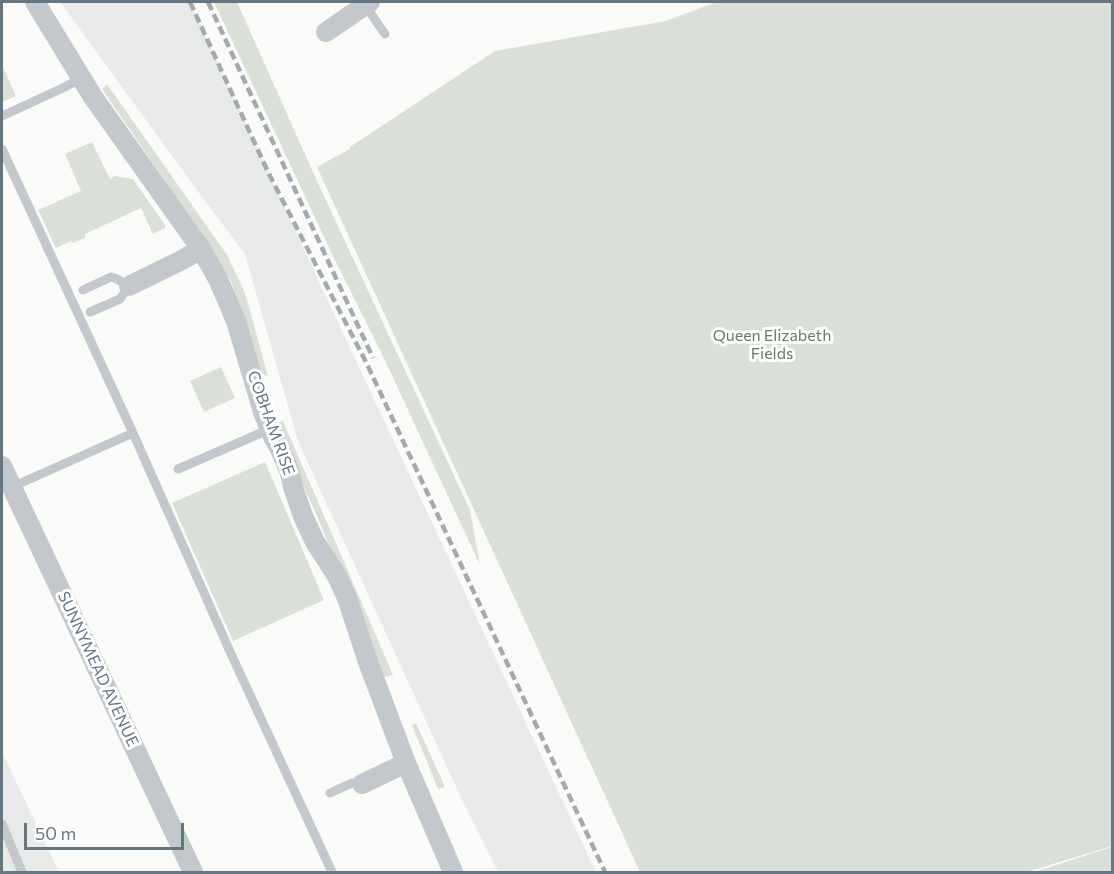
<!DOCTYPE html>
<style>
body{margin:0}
#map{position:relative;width:1114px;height:874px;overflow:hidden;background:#fafaf8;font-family:Commissioner,sans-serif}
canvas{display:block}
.frame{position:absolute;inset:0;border:3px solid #657683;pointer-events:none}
.scale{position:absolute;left:24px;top:823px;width:160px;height:27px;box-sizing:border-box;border:3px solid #657683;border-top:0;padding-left:8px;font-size:18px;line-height:21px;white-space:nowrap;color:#657683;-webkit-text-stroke:4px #fff;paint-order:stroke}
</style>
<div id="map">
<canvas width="1114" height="874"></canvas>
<div class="frame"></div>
<div class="scale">50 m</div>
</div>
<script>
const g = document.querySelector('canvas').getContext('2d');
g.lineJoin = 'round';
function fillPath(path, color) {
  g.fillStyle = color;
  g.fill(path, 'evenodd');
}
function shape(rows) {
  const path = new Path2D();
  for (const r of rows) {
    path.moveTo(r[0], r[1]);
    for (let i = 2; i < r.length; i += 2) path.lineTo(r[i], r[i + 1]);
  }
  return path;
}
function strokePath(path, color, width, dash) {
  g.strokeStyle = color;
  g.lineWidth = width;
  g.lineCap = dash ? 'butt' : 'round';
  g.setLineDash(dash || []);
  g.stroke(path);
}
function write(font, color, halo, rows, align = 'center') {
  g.font = font + ' Commissioner,sans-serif';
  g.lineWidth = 6;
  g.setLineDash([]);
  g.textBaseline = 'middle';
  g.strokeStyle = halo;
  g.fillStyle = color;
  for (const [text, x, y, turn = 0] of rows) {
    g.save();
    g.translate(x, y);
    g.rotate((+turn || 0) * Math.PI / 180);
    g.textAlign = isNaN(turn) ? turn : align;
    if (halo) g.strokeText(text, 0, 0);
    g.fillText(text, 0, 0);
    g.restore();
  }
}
fillPath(shape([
 [60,2,190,2,327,299,596,872,498,872,463,802,298,441,245,254,202,197],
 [2,752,59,872,2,872]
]), '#e8e9e9');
fillPath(shape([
 [214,2,237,2,317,181,470,510,480,565,382,354,332,254],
 [717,2,1112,2,1112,846,1027,872,640,872,317,167,350,149,350,147,495,51,666,21],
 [2,65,16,96,2,102],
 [107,84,227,255,245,293,268,376,261,374,231,281,212,250,102,89],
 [92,142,110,179,115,176,133,179,165,225,165,228,153,234,141,208,85,234,85,238,73,243,71,241,56,248,38,210,81,191,65,154],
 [221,367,235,398,204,412,190,381],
 [283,421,393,675,384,677,316,514,279,432,277,423],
 [265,462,324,600,233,641,172,503],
 [416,723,445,787,438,789,412,725],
 [1112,847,1112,872,1034,872]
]), '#dadfd7');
strokePath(shape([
 [365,5,385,34],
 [2,116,65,87,81,78],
 [2,149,133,433,232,656,332,872],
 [83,290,111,277,115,278,129,286,120,299,90,312],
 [178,469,270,429],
 [12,487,133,433],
 [330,793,352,783,362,784],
 [2,824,22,872]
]), '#c3c8cc', 9);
strokePath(shape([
 [35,2,93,97,201,249,218,279,236,321,263,412,273,437,279,447,289,470,294,490,303,516,315,542,337,576,347,598,368,662,406,763,453,872],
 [326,32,370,2],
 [129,286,182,260,201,249],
 [2,466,193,872],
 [362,784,406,763]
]), '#c3c8cc', 20);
strokePath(shape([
 [190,2,268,172,366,362,605,872],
 [208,2,373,358]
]), '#a2aab0', 4.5, [9, 4.5]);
write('16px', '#687a64', '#fff', [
 ["Queen Elizabeth",772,336],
 ["Fields",772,354]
]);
write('16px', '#657683', '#fff', [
 ["COBHAM RISE",271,423,70],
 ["SUNNYMEAD AVENUE",98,669,65]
]);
</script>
